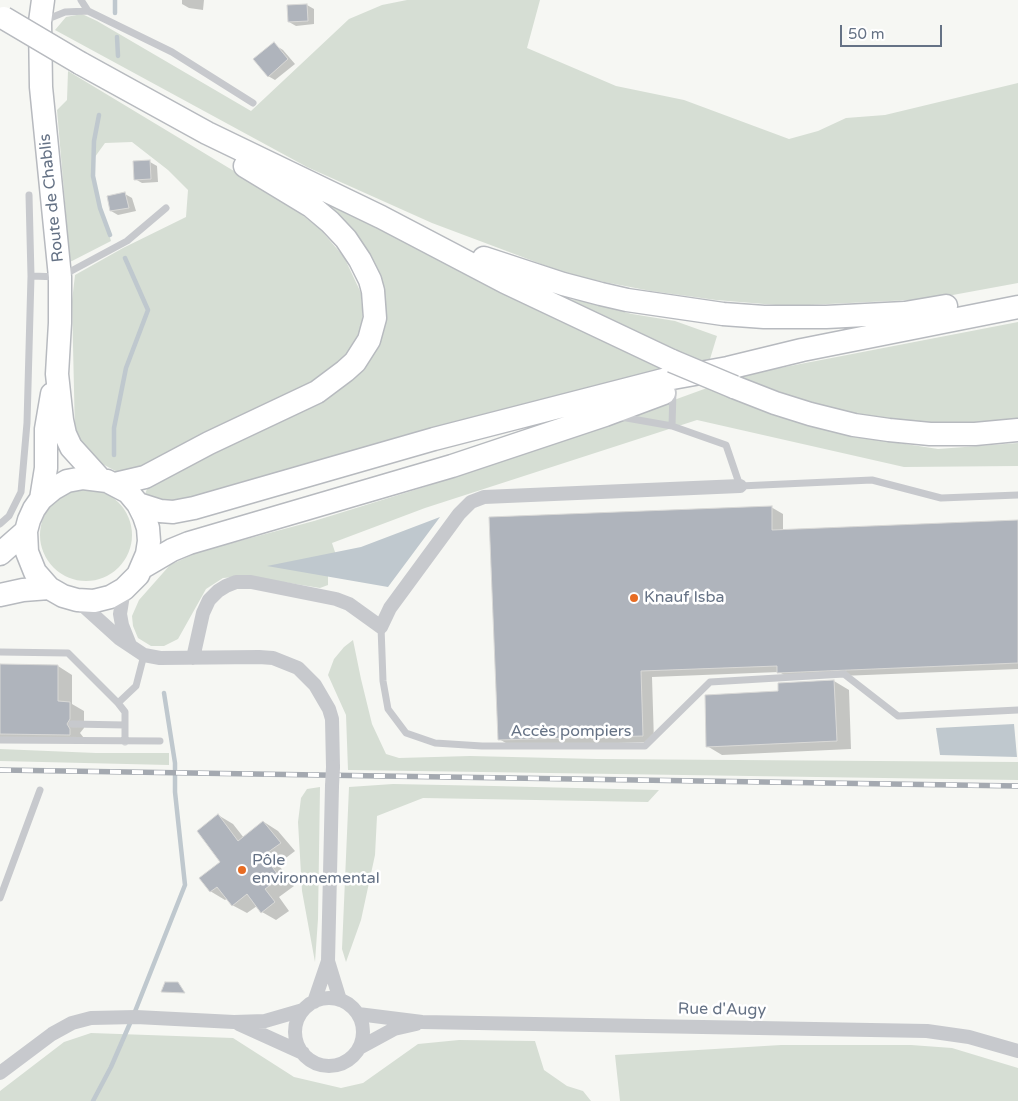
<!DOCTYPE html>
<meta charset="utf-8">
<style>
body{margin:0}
#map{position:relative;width:1018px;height:1101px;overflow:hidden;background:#f6f7f3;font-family:"Varela Round",sans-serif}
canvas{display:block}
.scale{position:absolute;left:840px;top:25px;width:102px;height:22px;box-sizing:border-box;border:2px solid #657285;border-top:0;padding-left:6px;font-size:15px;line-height:18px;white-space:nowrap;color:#657285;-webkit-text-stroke:4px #fff;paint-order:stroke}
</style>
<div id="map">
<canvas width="1018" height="1101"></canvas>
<div class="scale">50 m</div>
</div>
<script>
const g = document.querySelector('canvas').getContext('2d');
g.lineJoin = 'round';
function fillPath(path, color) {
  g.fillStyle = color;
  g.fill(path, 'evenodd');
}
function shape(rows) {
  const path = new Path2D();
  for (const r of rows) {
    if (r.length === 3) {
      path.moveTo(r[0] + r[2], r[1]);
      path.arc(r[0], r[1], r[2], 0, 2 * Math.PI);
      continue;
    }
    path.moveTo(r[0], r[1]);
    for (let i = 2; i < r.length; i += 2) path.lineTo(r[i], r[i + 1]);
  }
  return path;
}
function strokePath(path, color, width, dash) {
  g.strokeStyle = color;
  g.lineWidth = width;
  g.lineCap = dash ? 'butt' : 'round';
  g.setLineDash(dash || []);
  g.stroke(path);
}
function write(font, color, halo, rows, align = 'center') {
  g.font = font + ' "Varela Round",sans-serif';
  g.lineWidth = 5;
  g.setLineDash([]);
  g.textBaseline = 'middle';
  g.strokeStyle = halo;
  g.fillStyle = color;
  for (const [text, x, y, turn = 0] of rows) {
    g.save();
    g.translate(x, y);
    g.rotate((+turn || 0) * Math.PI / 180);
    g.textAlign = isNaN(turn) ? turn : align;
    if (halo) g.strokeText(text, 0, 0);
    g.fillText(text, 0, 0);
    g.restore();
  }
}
fillPath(shape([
 [407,0,540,0,527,48,616,86,684,100,789,139,818,131,846,118,885,115,1018,83,1018,283,931,299,788,306,716,300,651,291,573,276,432,223,307,167,55,30,66,17,82,14,97,21,251,111,349,19,382,5],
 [68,71,287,203,320,229,344,257,361,293,363,322,353,347,341,364,313,388,123,475,93,459,75,434,72,301,75,275,123,248,186,217,188,190,168,170,132,142,105,143,92,161,99,200,111,241,70,262,57,110,67,100],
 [291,186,454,266,673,371,183,502,162,504,145,494,149,484,297,414,344,385,381,295],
 [558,297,587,302,632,314,675,321,717,336,710,359,698,362],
 [1018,322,1018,423,896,425,829,410,733,377],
 [707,388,847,435,938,449,1018,443,1018,466,904,467,697,420,425,508,332,543,339,564,328,565,328,585,320,588,246,576,223,578,206,589,178,639,164,646,151,646,138,638,133,626,132,616,139,600,170,565,198,552,314,521,421,488,575,436],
 [86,535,46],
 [353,640,361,679,372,724,386,754,399,758,470,756,597,759,1018,762,1018,780,348,770,346,715,328,675,334,659,344,647],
 [0,749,96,753,169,753,169,765,0,761],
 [393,784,494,786,659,790,648,802,423,798,377,816,375,855,361,920,346,962,342,949,349,787],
 [320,787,318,919,315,962,302,891,298,822,301,798,307,789],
 [91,1033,233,1038,294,1077,341,1088,363,1083,418,1044,459,1040,535,1041,544,1070,567,1086,583,1091,591,1101,0,1101,0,1091,64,1042],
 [781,1045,911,1045,952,1048,1018,1068,1018,1101,620,1101,615,1055]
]), '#d6ded4');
fillPath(shape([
 [440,517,388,587,267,566,361,547],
 [1014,724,1017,757,940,755,936,728]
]), '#bfc8ce');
fillPath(shape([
 [182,0,204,0,203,10,189,8,182,4],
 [307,5,314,9,314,24,296,26,289,22,288,6],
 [275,45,283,50,295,64,275,80,268,76],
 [150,162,157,166,158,182,142,183,135,179],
 [125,194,132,198,136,211,118,215,111,211],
 [771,507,783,514,783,530,1018,522,1018,669,790,678,779,672,652,677,654,742,511,746,499,739],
 [0,666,58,666,72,675,72,704,84,711,84,728,80,733,84,738,0,741],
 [834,681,849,690,851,749,722,755,707,746,779,693,779,684],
 [218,815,233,824,244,838,264,822,278,831,295,851,278,864,294,886,279,897,289,911,276,920,262,912,257,906,247,913,232,905,228,898,225,900,210,891,222,862]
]), '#0003');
strokePath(shape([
 [115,0,115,13],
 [117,37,118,56],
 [99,115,94,141,93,176,100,208,110,235],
 [114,455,114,428,126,368,148,310,125,258],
 [134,1014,185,885,175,792,175,763,164,693],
 [93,1101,111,1067,131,1021]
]), '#bfc8ce', 4.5);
const building = shape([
 [307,4,308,21,288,22,287,5,307,4],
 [274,42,288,59,268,77,253,59,274,42],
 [150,160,151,179,134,180,133,161,150,160],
 [125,192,129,208,110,211,107,196,125,192],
 [772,506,772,530,1018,520,1018,663,777,673,777,666,641,671,643,736,498,740,489,517,772,506],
 [0,664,58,665,58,701,70,702,70,719,67,724,70,729,70,735,0,734,0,664],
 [834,680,837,741,706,747,705,695,778,691,778,683,834,680],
 [218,814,238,841,263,821,281,843,264,855,280,878,265,889,275,902,261,913,247,894,232,906,217,887,210,892,199,878,220,862,197,831,218,814],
 [165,982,178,982,185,993,161,992,165,982]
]);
fillPath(building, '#afb4bc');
strokePath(building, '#d8d8d6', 1);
const primary = shape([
 [43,0,40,22,41,87,60,277,60,323,57,374,62,420,65,434,71,447,100,479],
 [80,63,207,133,381,217,505,282,672,361],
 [484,258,563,284,601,294,627,300,723,314,764,317,826,317,905,313,946,306],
 [734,387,775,403,810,414,854,425,889,430,930,434,975,434,1018,430],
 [115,484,145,477,209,443,317,392,345,371,355,362,369,340,375,318,373,291,370,280,360,260,346,239,330,222,311,206,245,166],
 [41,499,46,468,46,429,52,394],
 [138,504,144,516,148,528,149,541,147,554,138,575,124,589,110,597,94,601,77,600,63,596,49,588,35,572,27,552,26,531,29,520,34,509,41,499,53,489,67,481,83,478,107,481,128,492,138,504,160,511,173,512,194,508,434,439,667,379,728,368,802,350,1018,307],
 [0,554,26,531],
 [143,567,172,550,189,543,452,466,605,415,664,393],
 [0,595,23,590,49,588]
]);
strokePath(primary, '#b7babf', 25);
strokePath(shape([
 [81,0,88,11],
 [43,21,65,12,88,11,172,52,253,103],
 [31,276,60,277,127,241,166,208],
 [621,417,672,426,726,445,740,486,872,480,941,498,1018,495],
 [672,426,673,391],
 [0,524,9,516,21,492,27,423,31,276,29,195],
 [381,627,383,681,388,709,406,733,435,743,482,746,645,746,710,682,844,674,898,716,1018,710],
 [0,652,68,653,118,703,125,712,125,742],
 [118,703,136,686,144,655],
 [72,724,125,725],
 [0,740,160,741],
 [0,898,40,790]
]), '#c7c9cd', 7);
strokePath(shape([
 [124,589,120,614,122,625,130,645],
 [78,601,120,639,144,655,160,658,259,657,273,658,298,668,315,685,329,709,332,719,333,767],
 [193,658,203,613,209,600,218,591,226,586,236,582,251,582,336,599,349,604,381,627,390,608,459,514,471,502,484,497,740,486],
 [328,961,340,1000],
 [329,1032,34],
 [314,1002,328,961,332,786],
 [358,1014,422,1022,927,1031,969,1037,1018,1051],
 [239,1024,303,1053],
 [359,1048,394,1029,416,1024],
 [0,1073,52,1034,72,1023,91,1018,136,1017,234,1022,265,1021,303,1010]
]), '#c7c9cd', 14);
strokePath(primary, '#fff', 22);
const rail = shape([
 [0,770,1018,786]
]);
strokePath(rail, '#a4a9b0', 5.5);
strokePath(rail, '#fff', 4, [11]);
const primaryBridge = shape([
 [4,18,80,63],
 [672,361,734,387]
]);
strokePath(primaryBridge, '#b7babf', 25, []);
strokePath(shape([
 [332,786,333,767]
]), '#c7c9cd', 14);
strokePath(primaryBridge, '#fff', 22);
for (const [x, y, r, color] of [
 [634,598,5,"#e76c23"],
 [242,870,5,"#e76c23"]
]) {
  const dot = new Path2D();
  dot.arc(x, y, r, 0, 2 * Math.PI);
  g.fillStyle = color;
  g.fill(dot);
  strokePath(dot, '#fff', 2);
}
write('16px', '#657285', '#fff', [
 ["Route de Chablis",52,198,-96],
 ["Accès pompiers",571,732],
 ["Rue d'Augy",722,1010,1]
]);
write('16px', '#657285', '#fff', [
 ["Knauf Isba",644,598],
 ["Pôle",252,861],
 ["environnemental",252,879]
], 'left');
</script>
